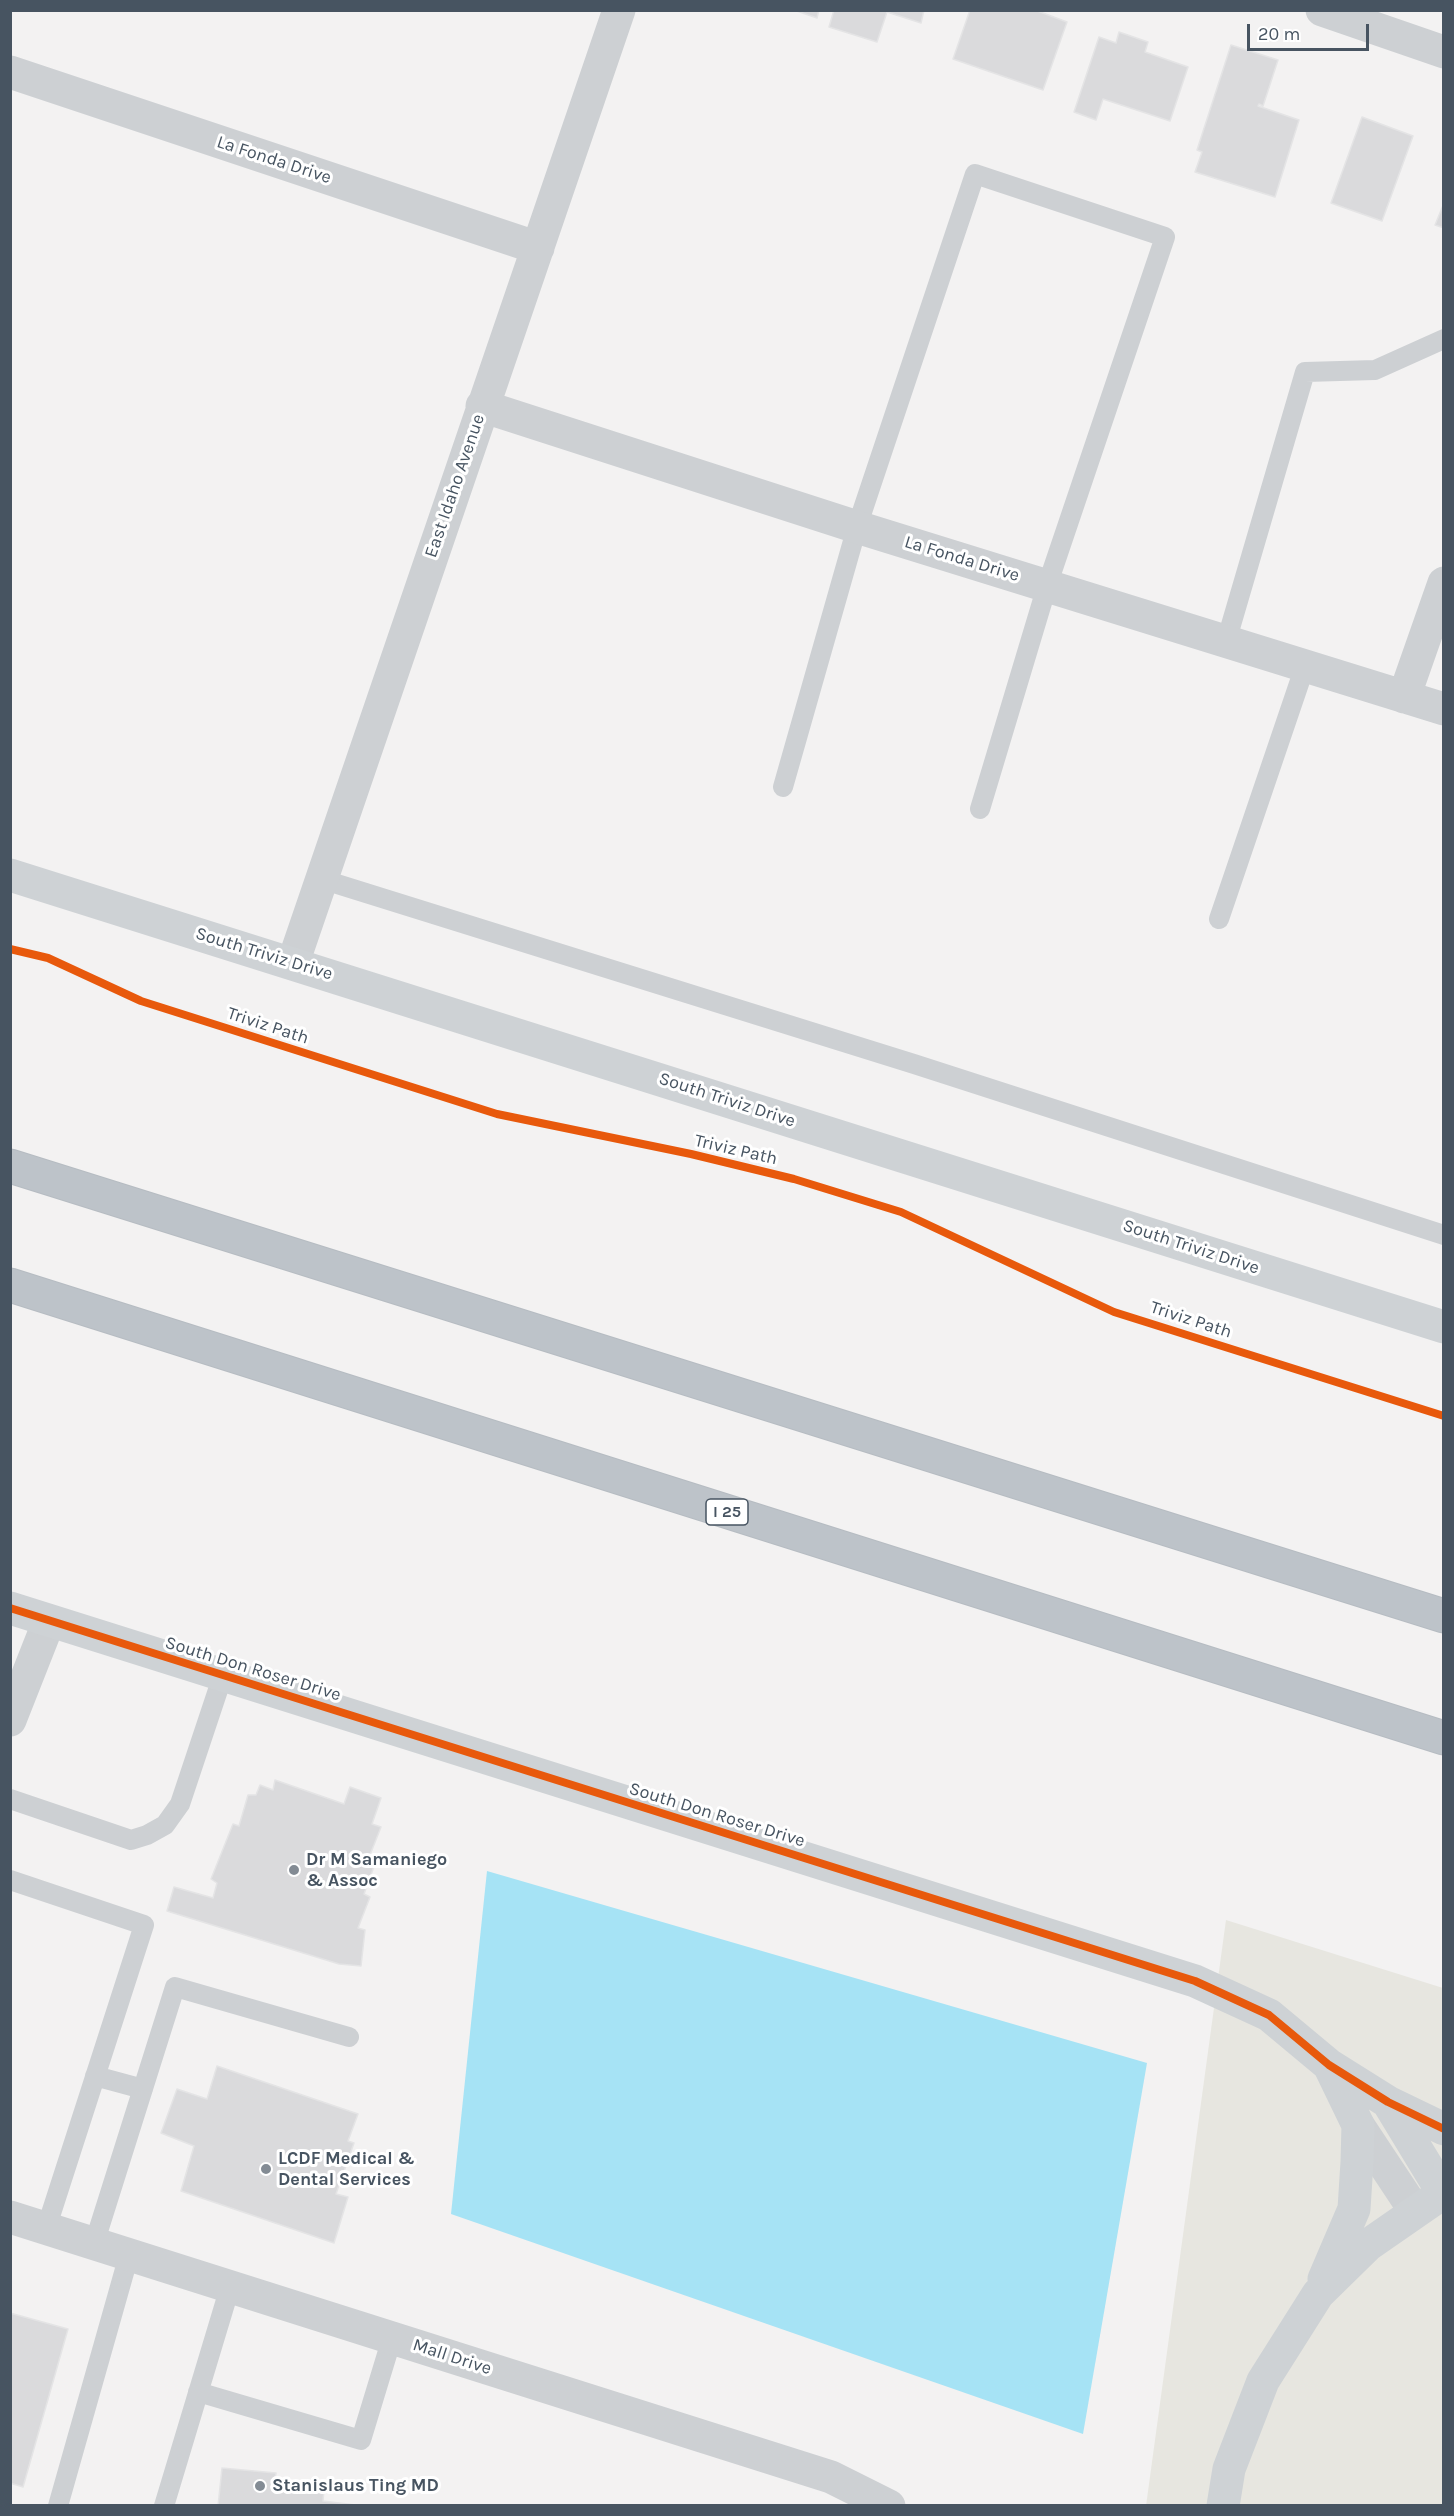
<!DOCTYPE html>
<style>
body{margin:0}
#map{position:relative;width:1454px;height:2516px;overflow:hidden;background:#f3f2f2;font-family:Karla,sans-serif}
canvas{display:block}
.frame{position:absolute;inset:0;border:12px solid #475461;pointer-events:none}
.scale{position:absolute;left:1247px;top:24px;width:122px;height:27px;box-sizing:border-box;border:3px solid #475461;border-top:0;padding-left:8px;font-size:18px;line-height:21px;white-space:nowrap;color:#475461;-webkit-text-stroke:4px #fff;paint-order:stroke}
</style>
<div id="map">
<canvas width="1454" height="2516"></canvas>
<div class="frame"></div>
<div class="scale">20 m</div>
</div>
<script>
const g = document.querySelector('canvas').getContext('2d');
g.lineJoin = 'round';
function fillPath(path, color) {
  g.fillStyle = color;
  g.fill(path, 'evenodd');
}
function shape(rows) {
  const path = new Path2D();
  for (const r of rows) {
    path.moveTo(r[0], r[1]);
    for (let i = 2; i < r.length; i += 2) path.lineTo(r[i], r[i + 1]);
  }
  return path;
}
function strokePath(path, color, width, dash) {
  g.strokeStyle = color;
  g.lineWidth = width;
  g.lineCap = dash ? 'butt' : 'round';
  g.setLineDash(dash || []);
  g.stroke(path);
}
function write(font, color, halo, rows, align = 'center') {
  g.font = font + ' Karla,sans-serif';
  g.lineWidth = 6;
  g.setLineDash([]);
  g.textBaseline = 'middle';
  g.strokeStyle = halo;
  g.fillStyle = color;
  for (const [text, x, y, turn = 0] of rows) {
    g.save();
    g.translate(x, y);
    g.rotate((+turn || 0) * Math.PI / 180);
    g.textAlign = isNaN(turn) ? turn : align;
    if (halo) g.strokeText(text, 0, 0);
    g.fillText(text, 0, 0);
    g.restore();
  }
}
fillPath(shape([
 [1226,1920,1443,1988,1443,2505,1146,2506]
]), '#e7e6e0');
fillPath(shape([
 [487,1871,1147,2063,1083,2434,451,2214]
]), '#a6e3f5');
const building = shape([
 [794,10,819,10,817,18,794,10],
 [834,10,924,10,921,23,887,12,877,42,829,27,834,10],
 [970,10,1035,10,1067,22,1043,90,953,59,970,10],
 [1119,32,1148,42,1145,52,1188,67,1170,121,1103,99,1096,120,1074,112,1099,37,1116,43,1119,32],
 [1231,45,1278,60,1263,106,1259,104,1258,106,1299,120,1275,197,1195,172,1202,152,1197,150,1231,45],
 [1362,117,1413,136,1382,221,1331,203,1362,117],
 [1444,203,1444,228,1435,225,1444,203],
 [275,1780,344,1804,350,1787,381,1798,372,1824,381,1827,368,1860,376,1861,364,1894,370,1897,358,1928,365,1930,361,1966,339,1964,167,1911,174,1887,213,1898,217,1883,211,1879,233,1824,239,1826,248,1795,256,1795,260,1785,273,1790,275,1780],
 [217,2066,358,2114,348,2141,354,2143,336,2194,348,2197,334,2243,181,2191,194,2146,161,2133,177,2089,207,2099,217,2066],
 [10,2313,68,2329,23,2487,10,2483,10,2313],
 [222,2468,276,2473,274,2484,324,2489,323,2501,363,2506,218,2506,222,2468]
]);
fillPath(building, '#dadadc');
strokePath(building, '#e4e4e5', 1.5);
const highway = shape([
 [10,1166,1444,1616],
 [10,1285,1444,1738]
]);
strokePath(highway, '#b6bcc2', 35);
strokePath(shape([
 [1226,642,1305,372,1375,370,1444,339],
 [783,787,857,527,975,174,1165,237,1047,586,980,809],
 [321,879,914,1064,1444,1235],
 [1219,919,1305,666],
 [10,1799,131,1840,147,1835,165,1825,180,1804,223,1675],
 [10,1880,144,1925,46,2229],
 [95,2076,143,2089],
 [94,2244,175,1987,349,2037],
 [198,2392,361,2440,392,2338],
 [58,2506,129,2255],
 [164,2506,230,2287]
]), '#cdd0d3', 20);
strokePath(shape([
 [1322,10,1444,52],
 [10,72,538,248],
 [482,406,857,527,1444,709],
 [1404,697,1444,583],
 [293,963,619,10],
 [10,1720,49,1621],
 [1358,2125,1415,2211],
 [10,2217,831,2477,889,2506]
]), '#cdd0d3', 33);
strokePath(shape([
 [10,875,1444,1327],
 [10,1608,1195,1981,1269,2015,1329,2065,1388,2102,1444,2129],
 [1324,2279,1354,2209,1357,2162,1358,2125,1329,2065],
 [1223,2506,1229,2469,1263,2381,1318,2294,1368,2245,1443,2193,1389,2104]
]), '#ced2d5', 33);
strokePath(highway, '#bdc3c9', 33);
strokePath(shape([
 [10,949,48,958,141,1001,497,1114,691,1154,794,1179,901,1212,1114,1312,1444,1416],
 [10,1608,1195,1981,1269,2015,1329,2065,1388,2102,1444,2129]
]), '#e8590c', 8);
for (const [x, y, r, color] of [
 [294,1870,6,"#838b94"],
 [266,2169,6,"#838b94"],
 [260,2486,6,"#838b94"]
]) {
  const dot = new Path2D();
  dot.arc(x, y, r, 0, 2 * Math.PI);
  g.fillStyle = color;
  g.fill(dot);
  strokePath(dot, '#fff', 2);
}
for (const [x, y, w] of [
 [727,1512,42]
]) {
  const box = new Path2D();
  box.roundRect(x - w / 2, y - 13, w, 26, 4.5);
  g.fillStyle = '#fff';
  g.fill(box);
  strokePath(box, '#475461', 1.5);
}
write('bold 16px', '#475461', null, [
 ["I 25",727,1512]
]);
write('18px', '#475461', '#fff', [
 ["La Fonda Drive",274,160,18],
 ["East Idaho Avenue",455,486,-71],
 ["La Fonda Drive",962,559,17],
 ["South Triviz Drive",264,954,17],
 ["Triviz Path",268,1026,18],
 ["South Triviz Drive",727,1100,18],
 ["Triviz Path",736,1150,13],
 ["South Triviz Drive",1191,1247,18],
 ["Triviz Path",1191,1320,18],
 ["South Don Roser Drive",253,1669,17],
 ["South Don Roser Drive",717,1815,17],
 ["Mall Drive",452,2357,18]
]);
write('bold 18px', '#475461', '#fff', [
 ["Dr M Samaniego",306,1860],
 ["& Assoc",306,1881],
 ["LCDF Medical &",278,2159],
 ["Dental Services",278,2180],
 ["Stanislaus Ting MD",272,2486]
], 'left');
</script>
